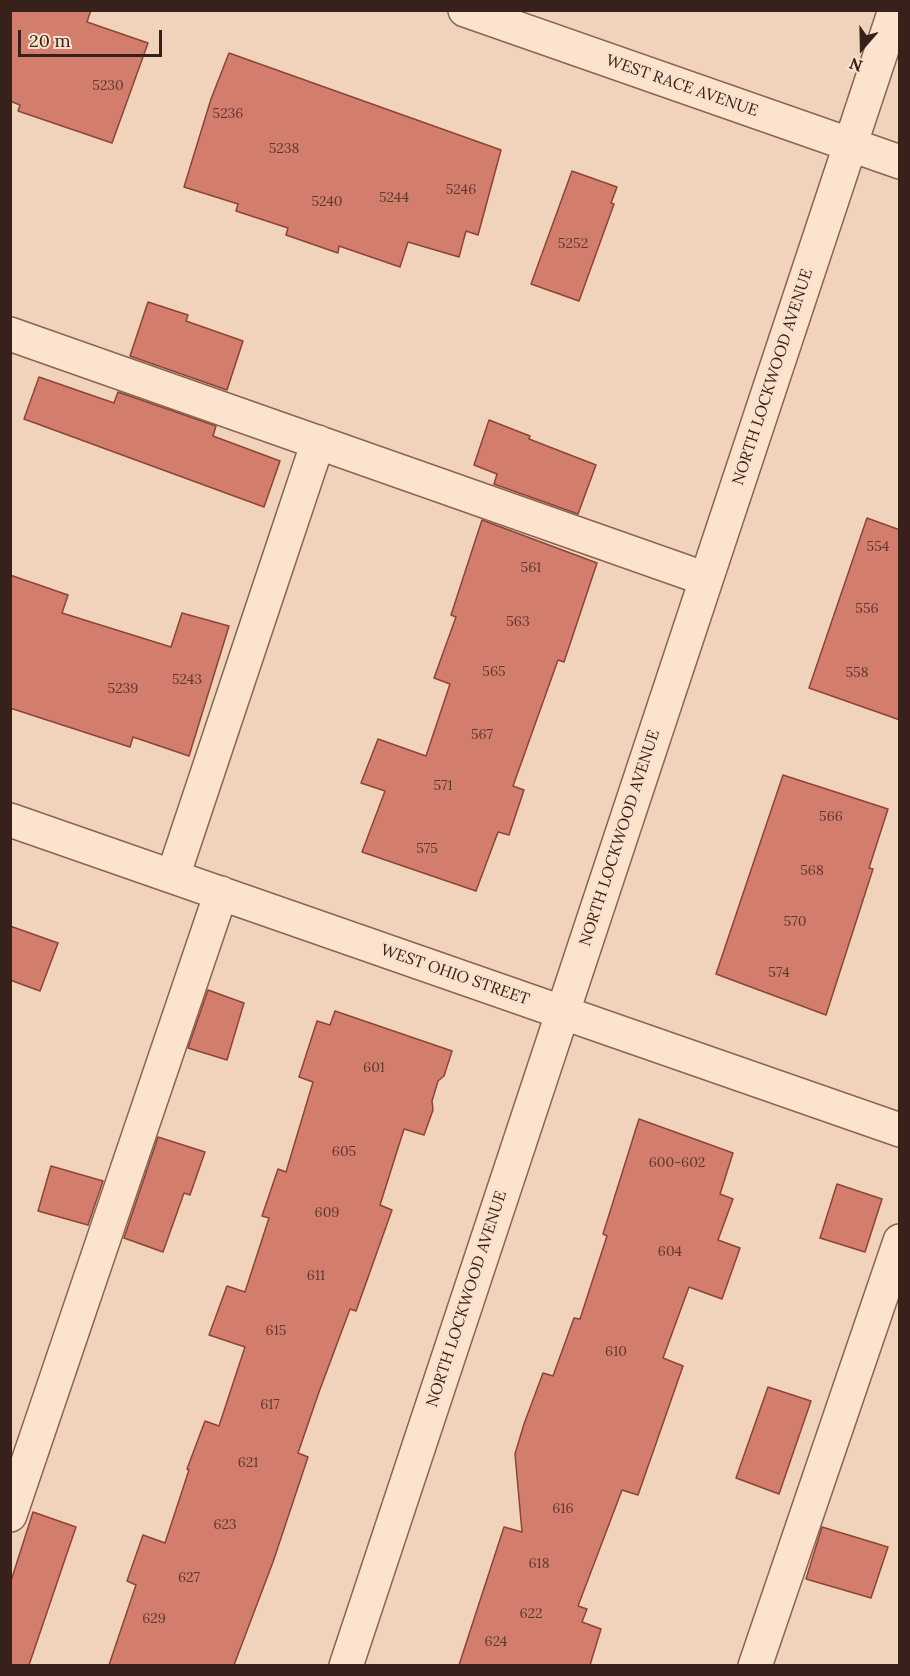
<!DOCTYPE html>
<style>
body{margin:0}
#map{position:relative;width:910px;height:1676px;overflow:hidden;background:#f1d3bb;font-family:Lora,serif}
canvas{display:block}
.frame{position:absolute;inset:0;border:12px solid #37211a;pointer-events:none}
.north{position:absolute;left:832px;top:18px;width:60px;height:60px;-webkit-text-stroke:4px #f8e0cb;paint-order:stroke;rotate:200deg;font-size:16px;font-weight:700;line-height:24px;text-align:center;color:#37211a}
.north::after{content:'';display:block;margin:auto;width:21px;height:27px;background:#37211a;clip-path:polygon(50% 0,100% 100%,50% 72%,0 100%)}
.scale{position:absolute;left:18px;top:30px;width:144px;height:27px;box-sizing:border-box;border:3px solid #37211a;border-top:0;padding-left:8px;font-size:18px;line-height:21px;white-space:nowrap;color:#37211a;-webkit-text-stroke:4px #f8e0cb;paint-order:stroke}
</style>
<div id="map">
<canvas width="910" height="1676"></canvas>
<div class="frame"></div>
<div class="north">N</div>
<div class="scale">20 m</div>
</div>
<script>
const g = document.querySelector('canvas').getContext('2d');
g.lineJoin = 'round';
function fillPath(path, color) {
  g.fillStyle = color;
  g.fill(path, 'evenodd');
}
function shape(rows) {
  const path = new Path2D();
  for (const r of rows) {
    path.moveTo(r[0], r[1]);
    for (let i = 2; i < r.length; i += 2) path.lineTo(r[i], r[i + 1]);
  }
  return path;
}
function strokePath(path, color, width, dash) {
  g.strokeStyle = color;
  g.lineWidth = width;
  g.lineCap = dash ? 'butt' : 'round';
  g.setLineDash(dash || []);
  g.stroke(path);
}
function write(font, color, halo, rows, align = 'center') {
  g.font = font + ' Lora,serif';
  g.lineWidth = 5;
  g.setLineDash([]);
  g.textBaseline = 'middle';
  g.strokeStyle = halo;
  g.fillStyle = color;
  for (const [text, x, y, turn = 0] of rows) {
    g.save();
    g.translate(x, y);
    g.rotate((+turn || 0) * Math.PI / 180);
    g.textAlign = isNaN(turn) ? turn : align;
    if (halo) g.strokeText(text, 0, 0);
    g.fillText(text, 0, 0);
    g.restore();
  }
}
const building = shape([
 [10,10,91,10,87,22,148,43,112,143,18,111,20,105,10,101,10,10],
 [229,53,501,150,478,235,466,231,459,257,408,242,400,267,339,246,338,253,286,235,288,228,236,211,238,204,184,187,211,99,229,53],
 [572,171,617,187,611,203,614,204,579,301,531,284,572,171],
 [148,302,188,315,186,321,243,341,227,390,130,356,148,302],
 [39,377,114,403,118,392,216,426,213,436,280,461,264,507,24,419,39,377],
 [489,420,530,436,529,439,596,465,578,514,494,484,497,474,474,465,489,420],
 [867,518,900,530,900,720,809,688,867,518],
 [482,520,597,563,564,662,558,660,513,786,524,790,509,835,498,832,476,891,362,852,385,791,361,783,378,739,426,756,450,684,434,678,456,617,451,615,482,520],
 [10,575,68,595,62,613,171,647,182,613,229,626,189,756,133,737,130,747,10,708,10,575],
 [783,775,888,809,869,868,873,869,826,1015,716,974,783,775],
 [10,926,58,943,40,991,10,980,10,926],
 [208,990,244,1003,227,1060,188,1048,208,990],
 [335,1011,452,1051,444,1076,438,1081,432,1101,433,1110,424,1135,404,1129,380,1205,392,1210,356,1311,350,1309,319,1392,298,1453,308,1457,273,1562,234,1665,109,1665,136,1585,127,1581,143,1535,165,1543,189,1470,187,1469,205,1421,219,1426,245,1347,209,1335,227,1286,245,1292,269,1218,262,1216,278,1169,286,1172,313,1082,299,1077,317,1021,330,1025,335,1011],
 [639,1119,733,1153,720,1194,733,1199,718,1240,740,1248,722,1299,689,1287,663,1358,683,1366,638,1495,622,1490,578,1606,587,1609,582,1622,601,1629,590,1665,459,1665,504,1527,522,1532,515,1454,524,1424,543,1373,553,1376,574,1318,580,1319,607,1236,603,1234,639,1119],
 [158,1137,205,1152,190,1195,184,1193,163,1252,124,1238,158,1137],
 [51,1166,103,1181,88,1225,38,1211,51,1166],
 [837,1184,882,1199,865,1252,820,1238,837,1184],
 [768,1387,811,1401,779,1494,736,1478,768,1387],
 [33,1512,76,1527,29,1665,10,1665,10,1584,33,1512],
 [822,1527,888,1547,871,1598,806,1579,822,1527]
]);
fillPath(building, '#d37e6d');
strokePath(building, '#8b4437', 1.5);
const minor = shape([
 [465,10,900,162],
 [10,334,706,579],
 [10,820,900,1130],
 [173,876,318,442],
 [10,1515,221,893],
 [346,1666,895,10],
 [755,1666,900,1241]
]);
strokePath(minor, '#896353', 36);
strokePath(minor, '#fce3ce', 33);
write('14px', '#5e382f', null, [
 ["5230",108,86],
 ["5236",228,114],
 ["5238",284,149],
 ["5246",461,190],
 ["5244",394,198],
 ["5240",327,202],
 ["5252",573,244],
 ["554",878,547],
 ["561",531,568],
 ["556",867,609],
 ["563",518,622],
 ["565",494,672],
 ["558",857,673],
 ["5243",187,680],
 ["5239",123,689],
 ["567",482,735],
 ["571",443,786],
 ["566",831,817],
 ["575",427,849],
 ["568",812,871],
 ["570",795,922],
 ["574",779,973],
 ["601",374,1068],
 ["605",344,1152],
 ["600-602",677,1163],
 ["609",327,1213],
 ["604",670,1252],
 ["611",316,1276],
 ["615",276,1331],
 ["610",616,1352],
 ["617",270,1405],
 ["621",248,1463],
 ["616",563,1509],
 ["623",225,1525],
 ["618",539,1564],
 ["627",189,1578],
 ["622",531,1614],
 ["629",154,1619],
 ["624",496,1642]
]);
write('16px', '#37211a', '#f8e0cb', [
 ["WEST RACE AVENUE",682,86,19],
 ["NORTH LOCKWOOD AVENUE",773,377,-72],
 ["NORTH LOCKWOOD AVENUE",620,838,-72],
 ["WEST OHIO STREET",455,975,19],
 ["NORTH LOCKWOOD AVENUE",467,1299,-72]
]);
</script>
